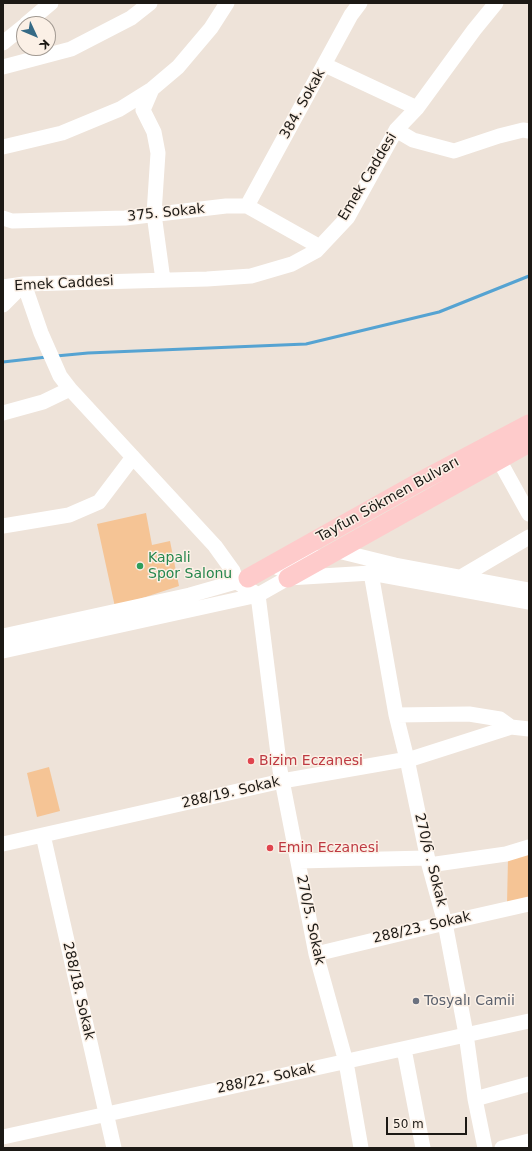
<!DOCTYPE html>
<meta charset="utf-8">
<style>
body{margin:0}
#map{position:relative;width:532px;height:1151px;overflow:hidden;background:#eee3d9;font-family:"DejaVu Sans",sans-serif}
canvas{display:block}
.frame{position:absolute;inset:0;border:4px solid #1c1915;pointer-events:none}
.north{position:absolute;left:16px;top:16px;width:40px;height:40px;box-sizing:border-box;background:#fbf0e6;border:1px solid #a29a92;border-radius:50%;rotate:134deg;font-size:11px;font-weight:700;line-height:16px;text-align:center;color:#1c1915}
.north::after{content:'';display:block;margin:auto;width:14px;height:18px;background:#356a86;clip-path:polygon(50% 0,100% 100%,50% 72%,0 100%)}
.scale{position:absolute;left:386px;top:1117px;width:81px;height:18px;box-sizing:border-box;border:2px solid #1c1915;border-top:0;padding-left:5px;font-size:12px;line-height:14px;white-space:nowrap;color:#1c1915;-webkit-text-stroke:3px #fbf0e6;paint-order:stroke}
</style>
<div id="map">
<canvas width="532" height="1151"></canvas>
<div class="frame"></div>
<div class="north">K</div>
<div class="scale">50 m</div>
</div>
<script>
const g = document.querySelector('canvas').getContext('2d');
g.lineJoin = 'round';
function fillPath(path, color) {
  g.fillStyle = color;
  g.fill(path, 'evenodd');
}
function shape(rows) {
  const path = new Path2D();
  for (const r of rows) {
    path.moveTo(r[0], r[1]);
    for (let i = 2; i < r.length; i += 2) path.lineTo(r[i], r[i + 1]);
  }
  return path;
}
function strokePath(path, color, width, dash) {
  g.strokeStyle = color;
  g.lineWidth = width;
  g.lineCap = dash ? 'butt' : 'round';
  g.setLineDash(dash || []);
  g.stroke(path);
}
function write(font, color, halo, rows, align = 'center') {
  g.font = font + ' "DejaVu Sans",sans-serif';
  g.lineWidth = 3;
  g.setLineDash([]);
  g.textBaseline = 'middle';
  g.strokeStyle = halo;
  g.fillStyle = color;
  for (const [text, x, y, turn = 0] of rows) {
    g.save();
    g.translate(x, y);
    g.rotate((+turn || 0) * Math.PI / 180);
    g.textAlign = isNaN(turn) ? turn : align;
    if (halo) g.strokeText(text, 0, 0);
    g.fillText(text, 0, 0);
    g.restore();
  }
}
fillPath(shape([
 [146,513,152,545,170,541,179,586,115,607,97,524],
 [49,767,60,811,37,817,27,773],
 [529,852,529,898,507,904,508,858]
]), '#f5c495');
strokePath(shape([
 [56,356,88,353,306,344,439,312,529,276],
 [3,362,47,357]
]), '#55a3d2', 3);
strokePath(shape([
 [26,24,51,3],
 [3,43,24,26],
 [325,65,417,108],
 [3,67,71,49,131,18,150,3],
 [152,89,143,110,154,132,158,153,154,214,163,280],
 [396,130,413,140,454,151,499,136,523,130,529,131],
 [3,147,62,133,120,109,152,89,178,67,211,28,227,3],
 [247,206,351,15,360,3],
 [3,218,12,221,125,218,226,206,247,206,320,247],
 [3,287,24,284,207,279,251,276,292,264,316,251,348,217,396,130,417,108,474,30,496,3],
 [3,305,24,284,41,333,60,376,70,389,215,546,233,571,237,582,258,595,280,770,316,954,346,1062,361,1148],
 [3,413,43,402,70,389],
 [499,460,529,514],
 [3,526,69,515,99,502,133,457],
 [278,568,296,561,322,557,338,551,395,565,529,590],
 [371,573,396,715,407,759,429,865,445,923,466,1034,475,1099,485,1148],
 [461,577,529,537],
 [3,636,190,595,246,579],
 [3,651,258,595,288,578,371,573,529,602],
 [396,715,469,714,500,719,511,727],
 [43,835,114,1148],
 [3,844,282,781,414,758,511,727,529,729],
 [298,861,427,858],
 [429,865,506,854,529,847],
 [316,954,445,923,529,904],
 [404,1049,423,1148],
 [475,1099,529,1084],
 [3,1137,529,1021],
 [502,1148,529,1141]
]), '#fff', 15);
strokePath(shape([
 [248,578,421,481,529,424],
 [288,578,529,443]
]), '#fecbcb', 19);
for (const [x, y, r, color] of [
 [140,566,4,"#2e9e5b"],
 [251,761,4,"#e0444e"],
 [270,848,4,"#e0444e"],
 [416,1001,4,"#6b7280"]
]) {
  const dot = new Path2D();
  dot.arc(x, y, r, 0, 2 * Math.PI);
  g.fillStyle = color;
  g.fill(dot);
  strokePath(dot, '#fbf0e6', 1.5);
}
write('14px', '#1c1915', '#fbf0e6', [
 ["384. Sokak",303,104,-61],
 ["Emek Caddesi",368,177,-59],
 ["375. Sokak",166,213,-6],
 ["Emek Caddesi",64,284,-3],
 ["Tayfun Sökmen Bulvarı",388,500,-29],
 ["288/19. Sokak",231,793,-13],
 ["270/6 . Sokak",430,860,76],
 ["270/5. Sokak",310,920,78],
 ["288/23. Sokak",422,928,-13],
 ["288/18. Sokak",78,991,77],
 ["288/22. Sokak",266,1079,-12]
]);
write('14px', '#27864d', '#fbf0e6', [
 ["Kapali",148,558],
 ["Spor Salonu",148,574]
], 'left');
write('14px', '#be3a42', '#fbf0e6', [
 ["Bizim Eczanesi",259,761],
 ["Emin Eczanesi",278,848]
], 'left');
write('14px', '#5b616d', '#fbf0e6', [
 ["Tosyalı Camii",424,1001]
], 'left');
</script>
